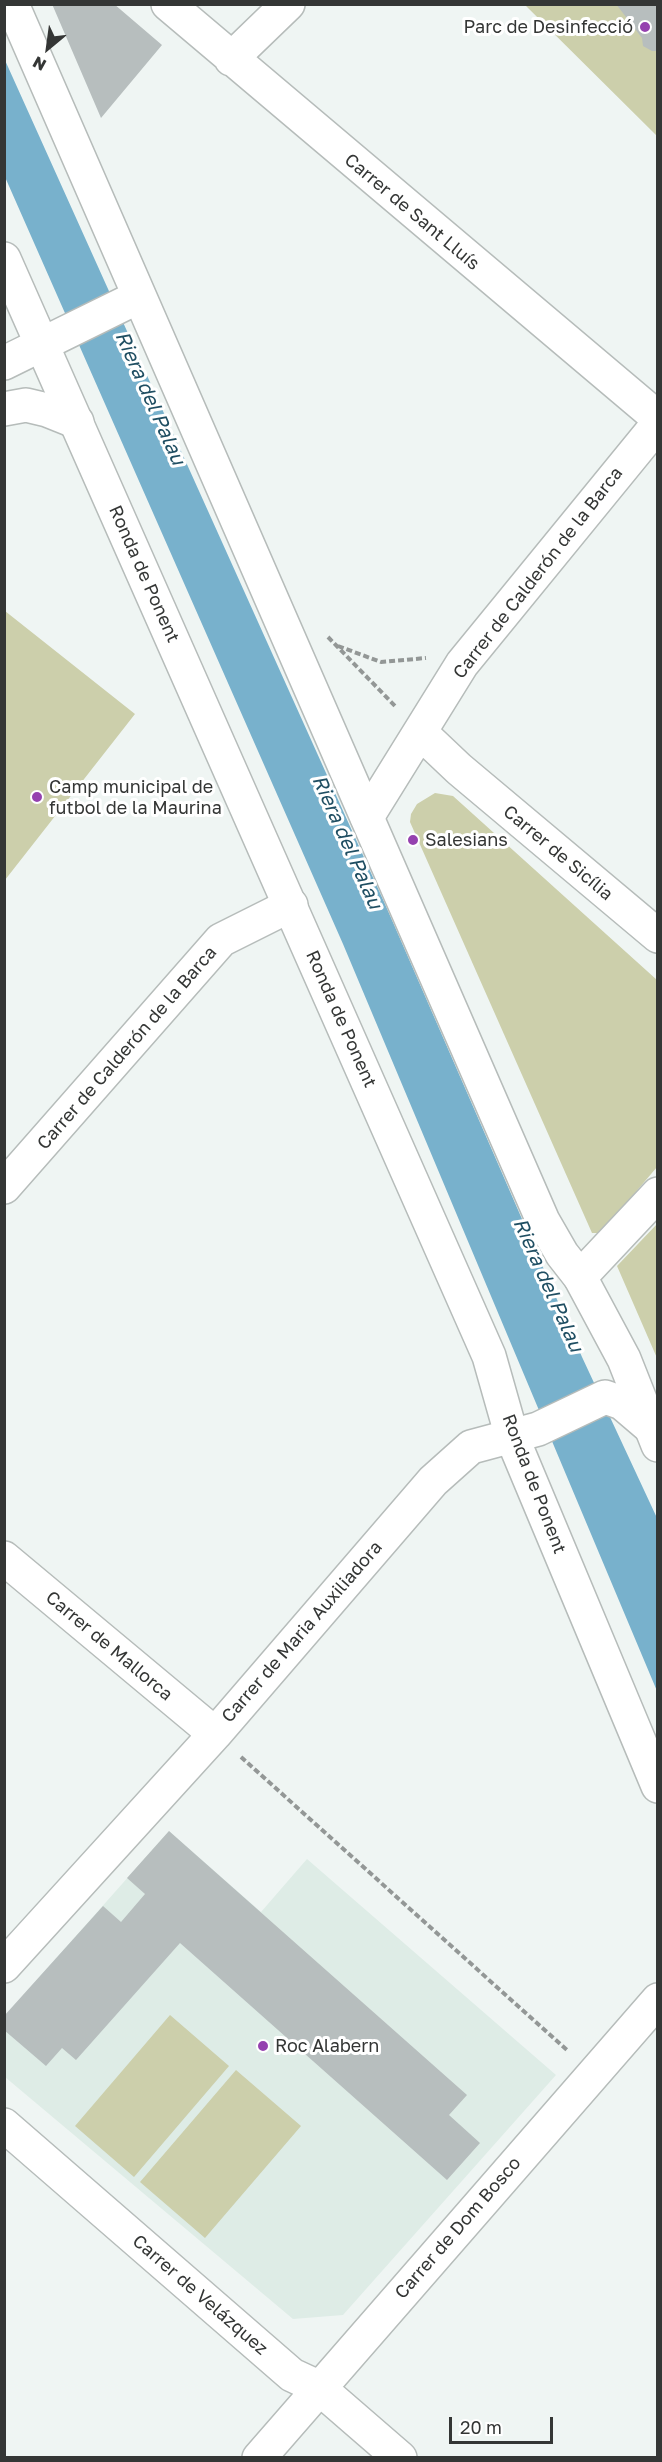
<!DOCTYPE html>
<meta charset="utf-8">
<style>
body{margin:0}
#map{position:relative;width:662px;height:2462px;overflow:hidden;background:#eff5f3;font-family:"Golos Text",sans-serif}
canvas{display:block}
.frame{position:absolute;inset:0;border:6px solid #343635;pointer-events:none}
.north{position:absolute;left:18px;top:18px;width:60px;height:60px;-webkit-text-stroke:4px #fff;paint-order:stroke;rotate:209deg;font-size:16px;font-weight:700;line-height:24px;text-align:center;color:#343635}
.north::after{content:'';display:block;margin:auto;width:21px;height:27px;background:#343635;clip-path:polygon(50% 0,100% 100%,50% 72%,0 100%)}
.scale{position:absolute;left:449px;top:2417px;width:104px;height:27px;box-sizing:border-box;border:3px solid #343635;border-top:0;padding-left:8px;font-size:18px;line-height:21px;white-space:nowrap;color:#343635;-webkit-text-stroke:4px #fff;paint-order:stroke}
</style>
<div id="map">
<canvas width="662" height="2462"></canvas>
<div class="frame"></div>
<div class="north">N</div>
<div class="scale">20 m</div>
</div>
<script>
const g = document.querySelector('canvas').getContext('2d');
g.lineJoin = 'round';
function fillPath(path, color) {
  g.fillStyle = color;
  g.fill(path, 'evenodd');
}
function shape(rows) {
  const path = new Path2D();
  for (const r of rows) {
    path.moveTo(r[0], r[1]);
    for (let i = 2; i < r.length; i += 2) path.lineTo(r[i], r[i + 1]);
  }
  return path;
}
function strokePath(path, color, width, dash) {
  g.strokeStyle = color;
  g.lineWidth = width;
  g.lineCap = dash ? 'butt' : 'round';
  g.setLineDash(dash || []);
  g.stroke(path);
}
function write(font, color, halo, rows, align = 'center') {
  g.font = font + ' "Golos Text",sans-serif';
  g.lineWidth = 6;
  g.setLineDash([]);
  g.textBaseline = 'middle';
  g.strokeStyle = halo;
  g.fillStyle = color;
  for (const [text, x, y, turn = 0] of rows) {
    g.save();
    g.translate(x, y);
    g.rotate((+turn || 0) * Math.PI / 180);
    g.textAlign = isNaN(turn) ? turn : align;
    if (halo) g.strokeText(text, 0, 0);
    g.fillText(text, 0, 0);
    g.restore();
  }
}
fillPath(shape([
 [169,1831,261,1912,307,1859,556,2075,343,2315,293,2319,5,2077,5,2016]
]), '#deece6');
fillPath(shape([
 [525,5,657,5,657,136],
 [5,611,135,714,5,880],
 [435,793,453,796,657,980,657,1167,601,1233,592,1233,410,822,411,814,417,804],
 [657,1224,657,1358,617,1266],
 [170,2015,229,2066,134,2177,75,2126],
 [236,2070,301,2126,205,2238,140,2182]
]), '#cccfab');
fillPath(shape([
 [4,58,385,904,582,1357,657,1518,657,1691,343,944,5,177]
]), '#78b1cc');
fillPath(shape([
 [52,4,114,4,162,45,101,118],
 [616,4,658,4,658,51,652,51,643,46,642,38],
 [169,1831,467,2095,449,2115,480,2143,447,2180,180,1943,76,2060,62,2048,46,2066,4,2030,4,2016,103,1906,121,1922,145,1894,127,1878]
]), '#b7bebe');
const street = shape([
 [168,4,658,418],
 [231,59,288,4],
 [4,363,138,297],
 [4,409,26,405,47,410,77,422],
 [421,733,459,769,658,936],
 [367,817,462,664,658,424],
 [4,1187,221,940,291,905],
 [580,1277,658,1194],
 [4,1558,215,1734],
 [4,1966,215,1734,433,1481,471,1447,538,1429,605,1397,622,1403,649,1426],
 [4,2125,292,2375,318,2387,400,2458],
 [259,2458,658,2000]
]);
const secondary = shape([
 [12,4,543,1221,562,1254,580,1277,624,1359,658,1445],
 [4,259,489,1356,512,1437,658,1786]
]);
strokePath(street, '#b6bcba', 36);
strokePath(secondary, '#b6bcba', 36);
strokePath(shape([
 [328,637,396,707],
 [338,646,381,662,426,658],
 [241,1757,568,2051]
]), '#939796', 4, [6, 3]);
strokePath(street, '#fff', 33);
strokePath(secondary, '#fff', 33);
for (const [x, y, r, color] of [
 [645,27,6,"#9541af"],
 [37,797,6,"#9541af"],
 [413,840,6,"#9541af"],
 [263,2046,6,"#9541af"]
]) {
  const dot = new Path2D();
  dot.arc(x, y, r, 0, 2 * Math.PI);
  g.fillStyle = color;
  g.fill(dot);
  strokePath(dot, '#fff', 2);
}
write('18px', '#343635', '#fff', [
 ["Parc de Desinfecció",633,27,"right"],
 ["Camp municipal de",49,787],
 ["futbol de la Maurina",49,808],
 ["Salesians",425,840],
 ["Roc Alabern",275,2046]
], 'left');
write('18px', '#343635', '#fff', [
 ["Carrer de Sant Lluís",412,212,40],
 ["Carrer de Calderón de la Barca",538,573,-52],
 ["Ronda de Ponent",144,574,66],
 ["Carrer de Sicília",558,853,40],
 ["Ronda de Ponent",341,1019,66],
 ["Carrer de Calderón de la Barca",127,1048,-49],
 ["Ronda de Ponent",534,1484,69],
 ["Carrer de Maria Auxiliadora",302,1632,-49],
 ["Carrer de Mallorca",109,1646,40],
 ["Carrer de Dom Bosco",458,2228,-49],
 ["Carrer de Velázquez",200,2295,41]
]);
write('italic 20px', '#1f4e62', '#fff', [
 ["Riera del Palau",150,398,66],
 ["Riera del Palau",347,842,66],
 ["Riera del Palau",548,1285,66]
]);
</script>
